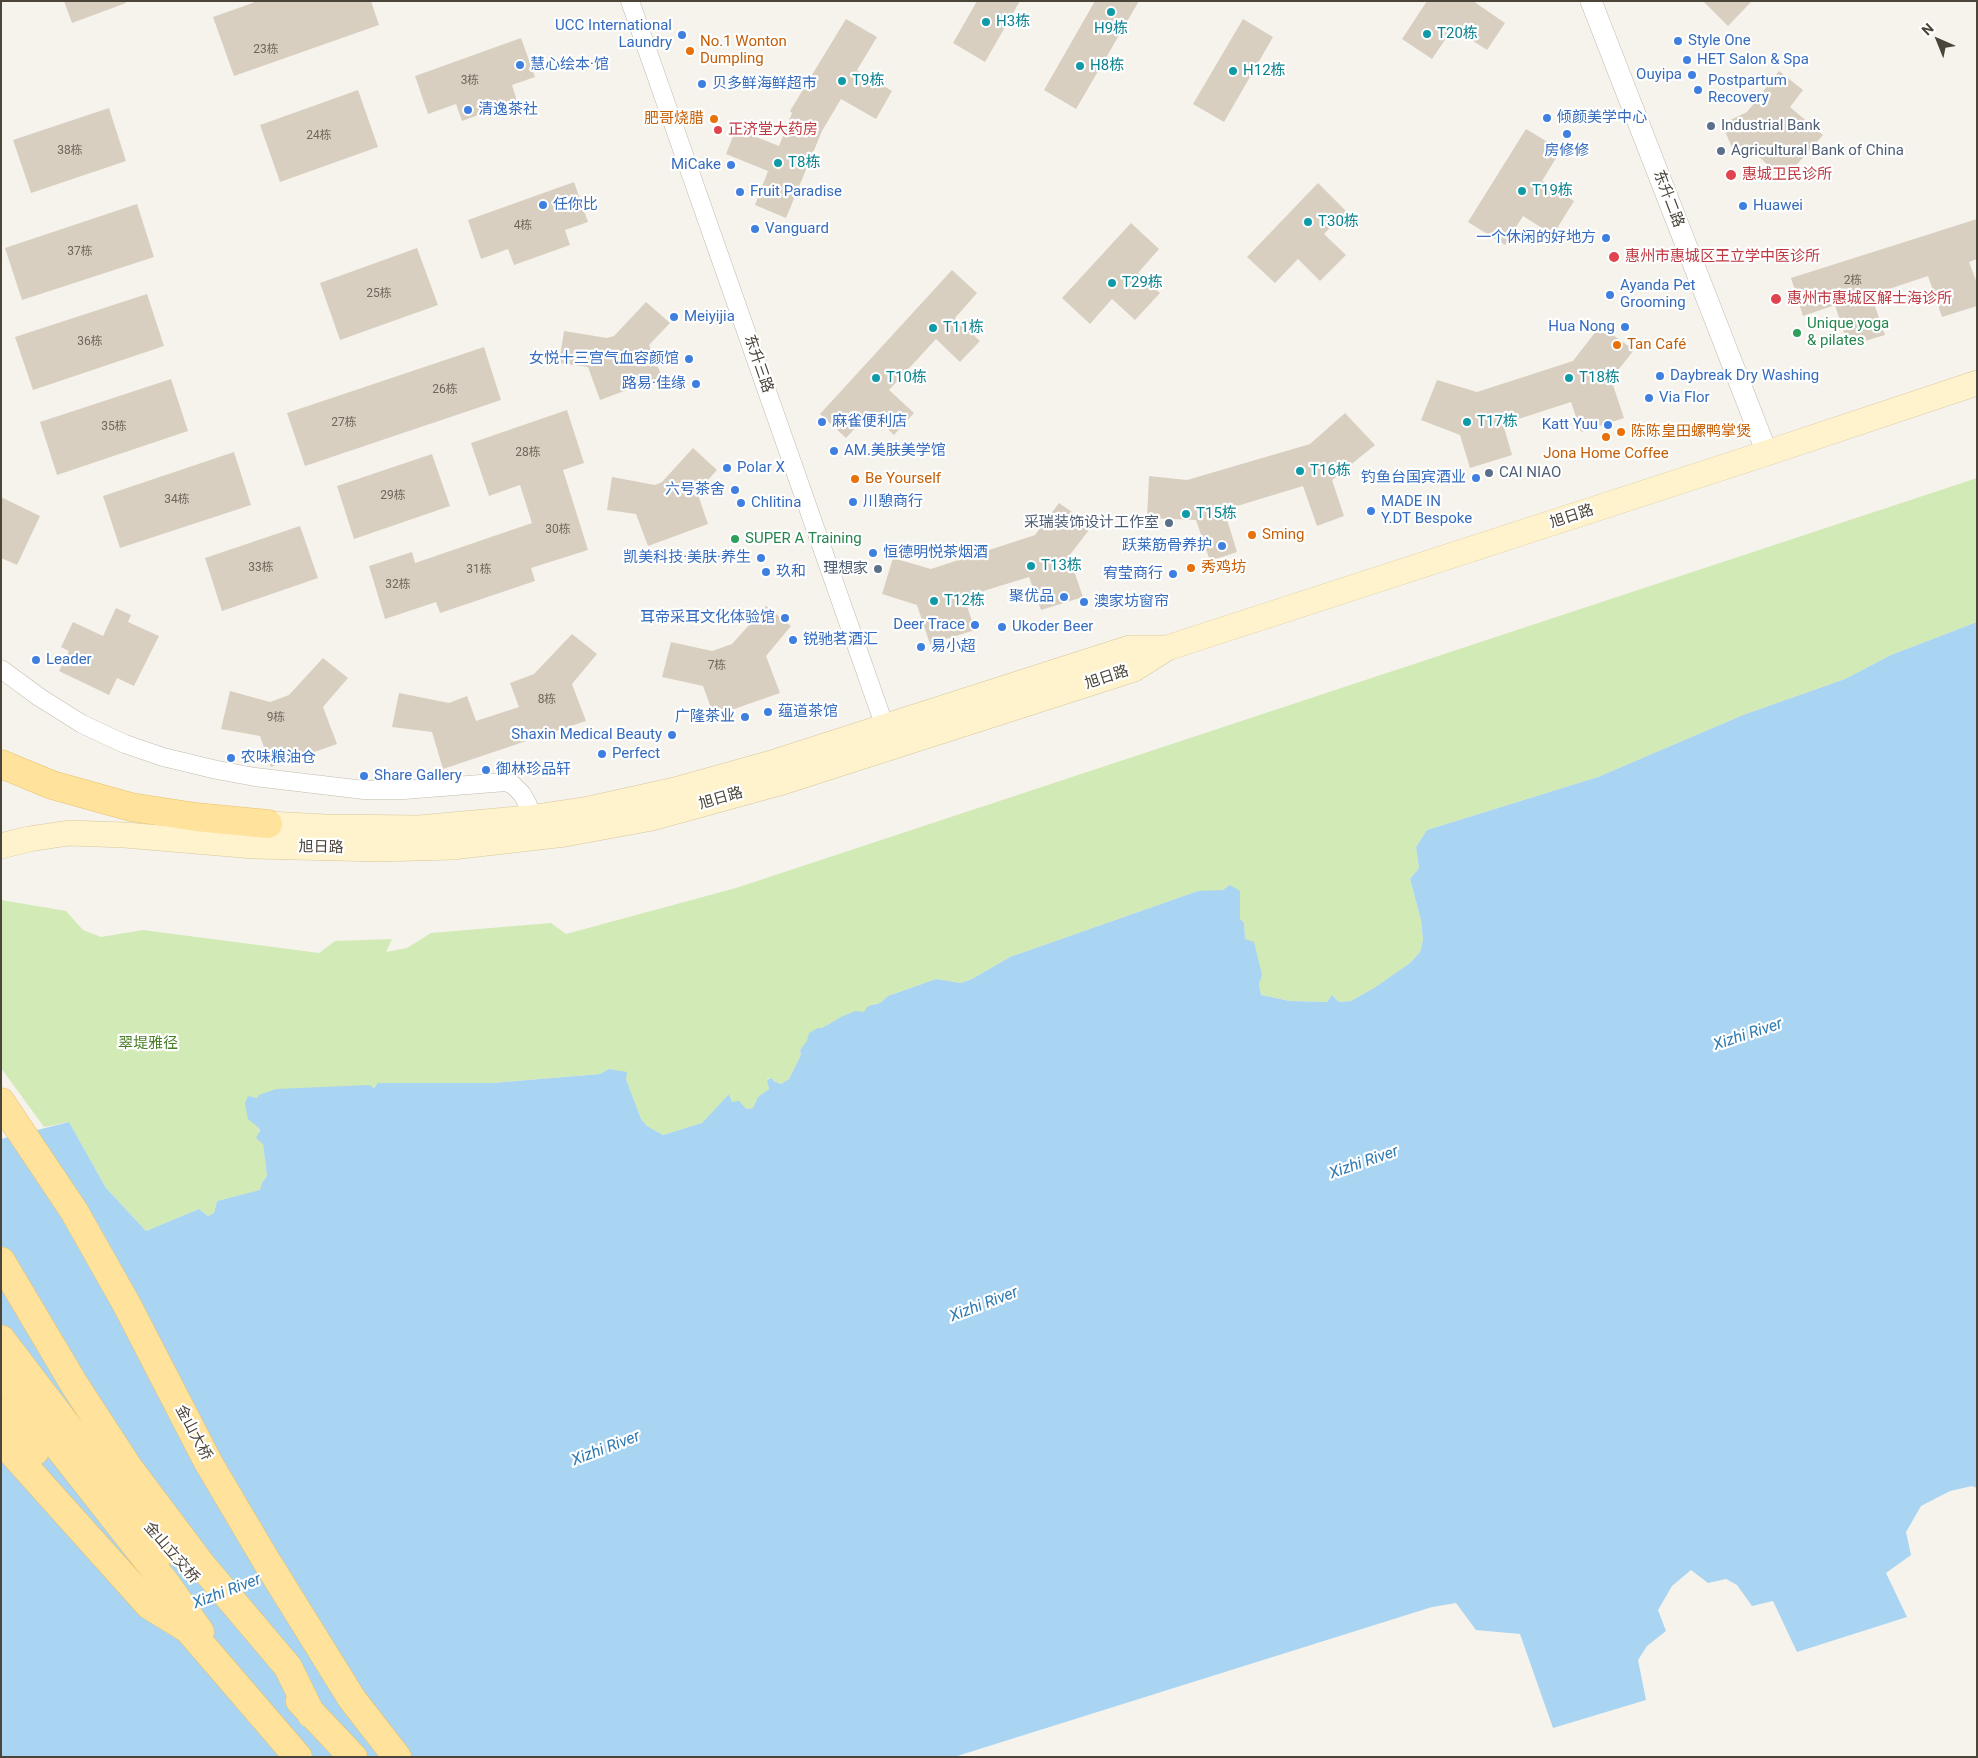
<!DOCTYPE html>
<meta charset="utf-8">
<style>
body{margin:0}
#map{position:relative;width:1978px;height:1758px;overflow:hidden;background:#f6f3ec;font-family:Roboto,sans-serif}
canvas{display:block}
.frame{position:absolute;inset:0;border:2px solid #4b4439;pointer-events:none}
.north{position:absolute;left:1913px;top:15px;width:50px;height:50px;-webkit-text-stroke:4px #fff;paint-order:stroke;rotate:316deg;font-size:14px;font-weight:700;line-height:20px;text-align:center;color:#4b4439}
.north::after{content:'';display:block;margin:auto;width:18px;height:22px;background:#4b4439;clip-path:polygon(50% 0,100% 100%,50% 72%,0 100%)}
</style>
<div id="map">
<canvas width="1978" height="1758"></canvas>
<div class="frame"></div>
<div class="north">N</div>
</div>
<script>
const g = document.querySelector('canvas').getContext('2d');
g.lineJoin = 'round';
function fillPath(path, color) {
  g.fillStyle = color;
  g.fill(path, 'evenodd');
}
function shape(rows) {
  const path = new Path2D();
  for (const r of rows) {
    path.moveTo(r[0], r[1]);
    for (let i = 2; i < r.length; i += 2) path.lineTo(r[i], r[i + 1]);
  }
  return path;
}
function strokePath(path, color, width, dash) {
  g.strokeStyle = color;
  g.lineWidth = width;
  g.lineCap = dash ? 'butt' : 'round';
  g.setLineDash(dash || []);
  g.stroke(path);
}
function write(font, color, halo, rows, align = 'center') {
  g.font = font + ' Roboto,"Noto Sans SC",sans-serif';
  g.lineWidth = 4.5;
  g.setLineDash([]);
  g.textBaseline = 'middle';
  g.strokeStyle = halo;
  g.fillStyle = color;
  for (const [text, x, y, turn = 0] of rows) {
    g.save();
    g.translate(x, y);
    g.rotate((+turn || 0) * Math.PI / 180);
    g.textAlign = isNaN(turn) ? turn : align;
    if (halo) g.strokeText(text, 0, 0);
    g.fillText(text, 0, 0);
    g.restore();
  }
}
fillPath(shape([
 [1977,478,1977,622,1891,655,1845,679,1743,715,1598,777,1427,830,1416,847,1419,868,1410,879,1421,920,1423,940,1420,952,1410,963,1374,988,1351,1001,1339,1002,1332,995,1327,1002,1290,1001,1261,995,1259,984,1261,975,1245,939,1244,923,1240,919,1240,891,1198,891,1010,957,972,979,961,983,936,979,888,996,880,1003,874,1004,865,1012,828,1024,800,1050,801,1055,789,1079,781,1084,769,1078,767,1079,769,1089,758,1097,753,1108,746,1109,732,1102,729,1094,702,1123,663,1135,647,1126,641,1119,626,1079,614,1071,609,1069,600,1074,492,1083,379,1083,373,1088,271,1091,268,1093,258,1127,263,1144,267,1176,262,1183,261,1190,217,1201,214,1213,208,1216,199,1209,146,1231,106,1188,69,1122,44,1127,1,1068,1,900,66,911,83,930,101,937,143,930,319,953,335,941,392,939,386,952,407,948,431,933,551,923,566,934,736,888]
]), '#d2eab5');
fillPath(shape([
 [1977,622,1977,1488,1972,1486,1950,1491,1921,1506,1906,1532,1911,1555,1886,1573,1907,1617,1797,1652,1773,1601,1752,1606,1737,1585,1726,1579,1708,1583,1691,1570,1672,1586,1658,1610,1666,1631,1647,1646,1638,1660,1646,1700,1553,1728,1520,1634,1476,1630,1456,1603,1432,1607,954,1757,1,1757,1,1139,69,1122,106,1188,146,1231,199,1209,208,1216,214,1213,217,1201,260,1190,262,1183,267,1176,263,1144,256,1138,260,1131,258,1127,248,1119,245,1103,248,1096,257,1098,259,1095,276,1089,369,1085,374,1088,378,1083,492,1083,600,1074,609,1069,627,1072,626,1079,641,1119,647,1126,663,1135,702,1123,729,1094,732,1102,739,1101,746,1109,753,1108,758,1097,769,1089,767,1080,771,1078,774,1081,781,1084,789,1079,801,1055,800,1050,807,1041,809,1033,818,1028,822,1028,841,1017,855,1011,864,1012,868,1006,880,1003,888,996,936,979,961,983,972,979,1010,957,1198,891,1223,890,1230,885,1240,891,1240,919,1244,923,1245,939,1254,942,1262,975,1259,984,1261,995,1290,1001,1327,1002,1332,995,1339,1002,1351,1001,1374,988,1410,963,1420,952,1423,940,1421,920,1410,879,1419,868,1416,847,1427,830,1598,777,1743,715,1845,679,1891,655]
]), '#a9d4f2');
fillPath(shape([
 [64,1,125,1,126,3,72,23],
 [258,1,371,1,379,25,234,76,213,17],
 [977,1,1020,1,985,62,953,43],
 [1095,1,1139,1,1076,109,1044,90],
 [1427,1,1473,1,1505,23,1487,50,1453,28,1432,59,1402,39],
 [1703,1,1752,1,1728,26],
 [846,19,877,37,857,70,892,91,876,119,841,99,822,131,786,218,755,205,768,171,726,154,736,129,779,146,792,113,790,111],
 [1243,19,1273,37,1224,122,1193,104],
 [521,38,535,77,512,85,517,101,462,121,456,104,428,114,415,76],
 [1779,71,1803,90,1790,107,1823,135,1783,180,1746,144,1733,150,1722,124,1747,112],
 [358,90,378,147,280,182,260,125],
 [109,108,126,161,31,193,13,140],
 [1526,129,1561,150,1542,181,1574,201,1553,235,1523,216,1505,245,1468,222],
 [574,182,588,222,565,230,570,245,514,265,508,249,481,259,468,220],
 [1318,183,1346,211,1324,234,1346,255,1320,281,1298,259,1275,283,1247,257],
 [137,204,154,257,22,300,5,248],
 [1977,219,1977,259,1969,262,1977,283,1977,306,1942,317,1928,276,1871,295,1885,335,1848,346,1835,305,1803,316,1791,278],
 [1131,223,1159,249,1138,273,1160,293,1135,320,1112,299,1090,324,1062,298],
 [417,248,438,305,340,340,320,283],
 [952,270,977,293,955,318,980,341,960,362,936,339,889,390,914,413,894,435,870,412,846,438,820,414],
 [147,294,164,346,33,390,15,337],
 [646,302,670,323,649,345,662,377,600,400,588,367,559,363,564,331,607,338,614,336],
 [1600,326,1634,350,1611,379,1624,418,1581,432,1571,402,1503,424,1512,455,1470,468,1460,435,1421,420,1437,380,1477,392,1573,361],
 [484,347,501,400,305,466,287,413],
 [171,379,188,431,57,475,40,422],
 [567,410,584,463,563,470,588,550,531,568,535,581,440,613,436,602,385,619,369,566,412,552,415,563,532,523,520,485,489,496,471,443],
 [1345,413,1375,445,1332,480,1344,516,1317,526,1303,486,1224,510,1237,552,1210,561,1196,520,1147,518,1149,476,1187,480,1310,444],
 [693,448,717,470,697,492,708,524,648,546,636,514,607,510,612,477,655,485,662,482],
 [234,452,251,505,120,548,103,496],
 [432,454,450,506,354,539,337,486],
 [1,497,40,516,17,565,1,558],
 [1059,503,1092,526,1069,556,1083,597,1041,610,1029,577,964,597,975,630,930,644,917,605,882,594,893,558,931,569,1035,535],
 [300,526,318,578,222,611,205,558],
 [766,606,791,626,766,656,780,693,714,716,703,686,662,677,671,642,712,651,732,644],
 [116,608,131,615,128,622,159,636,134,686,117,678,109,695,59,671,69,651,61,647,73,622,103,636],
 [572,634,597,654,572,684,586,721,443,769,432,732,392,727,399,693,449,703,467,696,476,721,519,707,510,683,534,674],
 [323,658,348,678,323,707,337,744,271,767,260,736,221,729,230,691,270,702,289,695]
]), '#d8cfc1');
const minor = shape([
 [630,1,885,727],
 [1,669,39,697,82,724,125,744,163,757,217,770,255,777,364,790,404,790,506,782,513,785,522,794,528,805,529,818]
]);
const tertiary = shape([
 [1591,1,1767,453]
]);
const secondary = shape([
 [268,824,326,827,419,828,529,818,589,809,675,790,775,762,1130,648,1167,648],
 [1,846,29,839,69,833,125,835,254,846,379,849,452,847,565,834,652,818,779,783,1134,669,1167,648,1767,453,1977,383]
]);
const primary = shape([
 [1,764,52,785,131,807,196,817,268,824],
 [1,1102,74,1211,127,1305,208,1462,267,1562,352,1699,397,1757],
 [1,1261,74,1384,128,1467,200,1563,288,1667,311,1714],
 [1,1339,81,1444,167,1550],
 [1,1374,167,1585,200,1632],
 [1,1413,35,1451],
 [1,1440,149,1605,188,1629,298,1757],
 [300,1701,353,1757]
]);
strokePath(minor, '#c2bbae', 19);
strokePath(tertiary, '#c2bbae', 22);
strokePath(secondary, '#d6c79b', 26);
strokePath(primary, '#e6c16a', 29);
strokePath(minor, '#fff', 18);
strokePath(tertiary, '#fff', 21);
strokePath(secondary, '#fff3cd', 25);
strokePath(primary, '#ffe39c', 28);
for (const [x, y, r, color] of [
 [1111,12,5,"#0f9aa8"],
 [986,22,5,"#0f9aa8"],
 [1427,34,5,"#0f9aa8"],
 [682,35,5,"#3f7fe0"],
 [1678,41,5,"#3f7fe0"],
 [690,51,5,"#e8710a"],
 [1687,60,5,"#3f7fe0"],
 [520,65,5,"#3f7fe0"],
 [1080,66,5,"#0f9aa8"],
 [1233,71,5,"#0f9aa8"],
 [1692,75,5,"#3f7fe0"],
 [842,81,5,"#0f9aa8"],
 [702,84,5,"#3f7fe0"],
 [1698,90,5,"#3f7fe0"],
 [468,110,5,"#3f7fe0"],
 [1547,118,5,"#3f7fe0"],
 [714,119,5,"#e8710a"],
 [1711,126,5,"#5c6f8a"],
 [718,130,5,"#e0444e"],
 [1567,134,5,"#3f7fe0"],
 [1721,151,5,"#5c6f8a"],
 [778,163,5,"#0f9aa8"],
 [731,165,5,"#3f7fe0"],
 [1731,175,6,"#e0444e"],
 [1522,191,5,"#0f9aa8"],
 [740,192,5,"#3f7fe0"],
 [543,205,5,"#3f7fe0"],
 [1743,206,5,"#3f7fe0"],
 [1308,222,5,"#0f9aa8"],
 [755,229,5,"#3f7fe0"],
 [1606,238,5,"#3f7fe0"],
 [1614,257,6,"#e0444e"],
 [1112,283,5,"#0f9aa8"],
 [1610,295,5,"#3f7fe0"],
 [1776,299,6,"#e0444e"],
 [674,317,5,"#3f7fe0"],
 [1625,327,5,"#3f7fe0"],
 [933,328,5,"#0f9aa8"],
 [1797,333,5,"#2e9e5b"],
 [1617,345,5,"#e8710a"],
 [689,359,5,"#3f7fe0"],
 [1660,376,5,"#3f7fe0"],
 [876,378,5,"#0f9aa8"],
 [1569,378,5,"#0f9aa8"],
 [696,384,5,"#3f7fe0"],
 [1649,398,5,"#3f7fe0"],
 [822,422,5,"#3f7fe0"],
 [1467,422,5,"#0f9aa8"],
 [1608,425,5,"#3f7fe0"],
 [1621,432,5,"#e8710a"],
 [1606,437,5,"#e8710a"],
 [834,451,5,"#3f7fe0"],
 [727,468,5,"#3f7fe0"],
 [1300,471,5,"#0f9aa8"],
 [1489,473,5,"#5c6f8a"],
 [1476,478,5,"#3f7fe0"],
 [855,479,5,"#e8710a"],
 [735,490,5,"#3f7fe0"],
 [853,502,5,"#3f7fe0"],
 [741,503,5,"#3f7fe0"],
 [1371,511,5,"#3f7fe0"],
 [1186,514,5,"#0f9aa8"],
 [1169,523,5,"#5c6f8a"],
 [1252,535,5,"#e8710a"],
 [735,539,5,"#2e9e5b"],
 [1222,546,5,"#3f7fe0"],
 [873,553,5,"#3f7fe0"],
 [761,558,5,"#3f7fe0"],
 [1031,566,5,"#0f9aa8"],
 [1191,568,5,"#e8710a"],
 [878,569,5,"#5c6f8a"],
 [766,572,5,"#3f7fe0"],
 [1173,574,5,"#3f7fe0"],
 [1064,597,5,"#3f7fe0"],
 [934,601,5,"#0f9aa8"],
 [1084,602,5,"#3f7fe0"],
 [785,618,5,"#3f7fe0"],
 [975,625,5,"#3f7fe0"],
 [1002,627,5,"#3f7fe0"],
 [793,640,5,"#3f7fe0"],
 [921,647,5,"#3f7fe0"],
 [36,660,5,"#3f7fe0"],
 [768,712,5,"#3f7fe0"],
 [745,717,5,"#3f7fe0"],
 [672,735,5,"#3f7fe0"],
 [602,754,5,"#3f7fe0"],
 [231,758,5,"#3f7fe0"],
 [486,770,5,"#3f7fe0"],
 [364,776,5,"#3f7fe0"]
]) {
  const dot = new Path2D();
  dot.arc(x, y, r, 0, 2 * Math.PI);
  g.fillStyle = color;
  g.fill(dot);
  strokePath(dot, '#fff', 2);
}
write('12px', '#6e675b', null, [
 ["23栋",266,50],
 ["3栋",470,81],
 ["24栋",319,136],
 ["38栋",70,151],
 ["4栋",523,226],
 ["37栋",80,252],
 ["2栋",1853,281],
 ["25栋",379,294],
 ["36栋",90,342],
 ["26栋",445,390],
 ["27栋",344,423],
 ["35栋",114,427],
 ["28栋",528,453],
 ["29栋",393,496],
 ["34栋",177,500],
 ["30栋",558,530],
 ["33栋",261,568],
 ["31栋",479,570],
 ["32栋",398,585],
 ["7栋",717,666],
 ["8栋",547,700],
 ["9栋",276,718]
]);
write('15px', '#0d838f', '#fff', [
 ["H3栋",996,22],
 ["H9栋",1111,29,"center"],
 ["T20栋",1437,34],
 ["H8栋",1090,66],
 ["H12栋",1243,71],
 ["T9栋",852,81],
 ["T8栋",788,163],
 ["T19栋",1532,191],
 ["T30栋",1318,222],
 ["T29栋",1122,283],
 ["T11栋",943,328],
 ["T10栋",886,378],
 ["T18栋",1579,378],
 ["T17栋",1477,422],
 ["T16栋",1310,471],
 ["T15栋",1196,514],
 ["T13栋",1041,566],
 ["T12栋",944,601]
], 'left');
write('15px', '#366cbe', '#fff', [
 ["UCC International",672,26,"right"],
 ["Laundry",672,43,"right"],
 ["Style One",1688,41],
 ["HET Salon & Spa",1697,60],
 ["慧心绘本·馆",530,65],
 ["Ouyipa",1682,75,"right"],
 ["Postpartum",1708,81],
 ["Recovery",1708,98],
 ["贝多鲜海鲜超市",712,84],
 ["清逸茶社",478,110],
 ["倾颜美学中心",1557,118],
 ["房修修",1567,151,"center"],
 ["MiCake",721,165,"right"],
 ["Fruit Paradise",750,192],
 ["任你比",553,205],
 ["Huawei",1753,206],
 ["Vanguard",765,229],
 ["一个休闲的好地方",1596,238,"right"],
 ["Ayanda Pet",1620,286],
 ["Grooming",1620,303],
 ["Meiyijia",684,317],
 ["Hua Nong",1615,327,"right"],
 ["女悦十三宫气血容颜馆",679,359,"right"],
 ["Daybreak Dry Washing",1670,376],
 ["路易·佳缘",686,384,"right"],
 ["Via Flor",1659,398],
 ["麻雀便利店",832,422],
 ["Katt Yuu",1598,425,"right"],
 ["AM.美肤美学馆",844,451],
 ["Polar X",737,468],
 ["钓鱼台国宾酒业",1466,478,"right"],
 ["六号茶舍",725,490,"right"],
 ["川憩商行",863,502],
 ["MADE IN",1381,502],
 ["Y.DT Bespoke",1381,519],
 ["Chlitina",751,503],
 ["跃莱筋骨养护",1212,546,"right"],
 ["恒德明悦茶烟酒",883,553],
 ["凯美科技·美肤·养生",751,558,"right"],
 ["玖和",776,572],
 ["宥莹商行",1163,574,"right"],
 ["聚优品",1054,597,"right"],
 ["澳家坊窗帘",1094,602],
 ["耳帝采耳文化体验馆",775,618,"right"],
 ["Deer Trace",965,625,"right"],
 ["Ukoder Beer",1012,627],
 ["锐驰茗酒汇",803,640],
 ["易小超",931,647],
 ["Leader",46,660],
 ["蕴道茶馆",778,712],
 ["广隆茶业",735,717,"right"],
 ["Shaxin Medical Beauty",662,735,"right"],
 ["Perfect",612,754],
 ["农味粮油仓",241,758],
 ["御林珍品轩",496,770],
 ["Share Gallery",374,776]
], 'left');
write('15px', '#c56008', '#fff', [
 ["No.1 Wonton",700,42],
 ["Dumpling",700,59],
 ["肥哥烧腊",704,119,"right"],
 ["Tan Café",1627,345],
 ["陈陈皇田螺鸭掌煲",1631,432],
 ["Jona Home Coffee",1606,454,"center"],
 ["Be Yourself",865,479],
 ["Sming",1262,535],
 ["秀鸡坊",1201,568]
], 'left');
write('15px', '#4e5e75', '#fff', [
 ["Industrial Bank",1721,126],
 ["Agricultural Bank of China",1731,151],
 ["CAI NIAO",1499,473],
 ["采瑞装饰设计工作室",1159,523,"right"],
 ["理想家",868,569,"right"]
], 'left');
write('15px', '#be3a42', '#fff', [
 ["正济堂大药房",728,130],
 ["惠城卫民诊所",1742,175],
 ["惠州市惠城区王立学中医诊所",1625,257],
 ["惠州市惠城区解士海诊所",1787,299]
], 'left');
write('15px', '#4b4439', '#fff', [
 ["东升二路",1668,199,69],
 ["东升三路",758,364,71],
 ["旭日路",1572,517,-18],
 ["旭日路",1107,678,-18],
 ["旭日路",721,799,-16],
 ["旭日路",321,848,1],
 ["金山大桥",193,1433,62],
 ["金山立交桥",171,1553,49]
]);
write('15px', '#27864d', '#fff', [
 ["Unique yoga",1807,324],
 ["& pilates",1807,341],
 ["SUPER A Training",745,539]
], 'left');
write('15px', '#4a7f2a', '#fff', [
 ["翠堤雅径",148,1044]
]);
write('italic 16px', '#2e7ab2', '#fff', [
 ["Xizhi River",1748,1035,-18],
 ["Xizhi River",1364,1163,-19],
 ["Xizhi River",984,1305,-21],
 ["Xizhi River",606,1449,-21],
 ["Xizhi River",227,1592,-21]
]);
</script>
